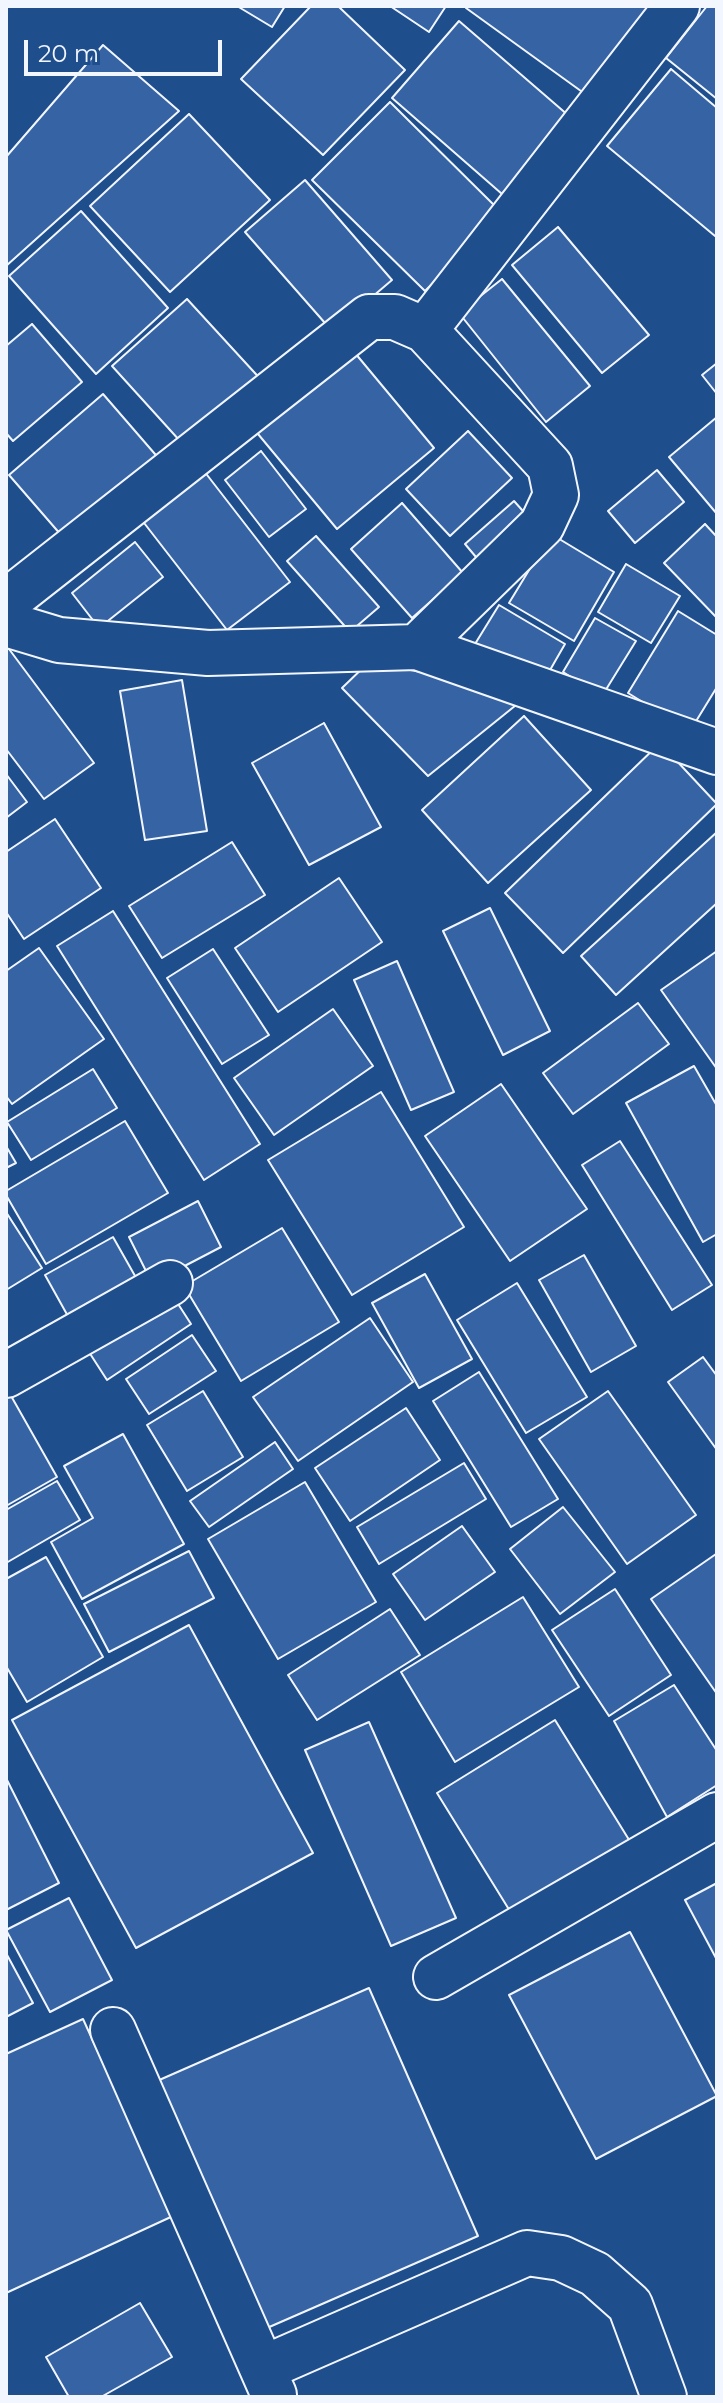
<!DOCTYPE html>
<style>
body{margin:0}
#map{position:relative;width:723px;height:2403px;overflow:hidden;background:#1f4e8c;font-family:Montserrat,sans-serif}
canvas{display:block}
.frame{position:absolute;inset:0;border:8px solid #f2f6ff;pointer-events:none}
.scale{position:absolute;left:24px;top:40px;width:198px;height:36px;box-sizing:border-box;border:4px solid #f2f6ff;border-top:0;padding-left:10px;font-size:24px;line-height:28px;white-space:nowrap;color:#f2f6ff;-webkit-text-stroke:6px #1f4e8c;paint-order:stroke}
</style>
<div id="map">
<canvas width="723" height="2403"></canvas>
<div class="frame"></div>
<div class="scale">20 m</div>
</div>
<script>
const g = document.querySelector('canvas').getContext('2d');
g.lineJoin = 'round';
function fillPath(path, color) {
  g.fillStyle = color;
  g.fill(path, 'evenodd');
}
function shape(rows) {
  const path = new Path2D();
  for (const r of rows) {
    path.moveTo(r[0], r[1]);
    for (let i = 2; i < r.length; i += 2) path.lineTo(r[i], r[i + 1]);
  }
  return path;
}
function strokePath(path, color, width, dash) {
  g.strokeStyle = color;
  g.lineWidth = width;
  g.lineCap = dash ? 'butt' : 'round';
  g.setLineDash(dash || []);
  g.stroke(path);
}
const building = shape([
 [237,6,285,6,272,27,237,6],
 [311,6,338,6,405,70,323,155,241,79,311,6],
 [390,6,446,6,429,32,390,6],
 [467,6,658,6,592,99,466,8,467,6],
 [707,6,717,6,717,99,666,58,707,6],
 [459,21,569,116,502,194,392,98,459,21],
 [103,45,179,111,6,266,6,157,103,45],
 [671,69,717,108,717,233,715,236,607,146,671,69],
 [390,102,502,213,425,291,312,180,390,102],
 [189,114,270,200,170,292,90,206,189,114],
 [305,180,392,280,332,331,245,232,305,180],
 [81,211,168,308,96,374,9,276,81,211],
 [558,227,649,335,602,373,512,265,558,227],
 [502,279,590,386,546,422,459,313,502,279],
 [187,299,265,384,190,452,112,366,187,299],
 [32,324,82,382,13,441,6,433,6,346,32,324],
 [350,347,434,448,337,529,253,428,350,347],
 [717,363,717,394,702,375,717,363],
 [103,394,161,461,68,543,9,475,103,394],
 [717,417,717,514,669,457,717,417],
 [468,431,512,478,450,536,406,489,468,431],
 [261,451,306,509,269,537,225,480,261,451],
 [657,470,684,502,635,543,608,511,657,470],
 [204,471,290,582,227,630,141,519,204,471],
 [514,501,531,520,481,563,465,544,514,501],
 [402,503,463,573,412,618,351,549,402,503],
 [705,524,717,537,717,618,664,563,705,524],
 [551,534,614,572,574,641,509,603,551,534],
 [316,536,379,607,350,632,287,561,316,536],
 [135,542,163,577,99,628,72,593,135,542],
 [626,564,680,596,651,643,598,612,626,564],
 [499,605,565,644,542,684,475,644,499,605],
 [678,611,717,635,717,687,690,731,628,693,678,611],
 [595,618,636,641,602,696,563,672,595,618],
 [6,645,94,763,44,799,6,749,6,645],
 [369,662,531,693,428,776,342,688,369,662],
 [182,680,207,831,145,840,120,691,182,680],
 [524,716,591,790,488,883,422,810,524,716],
 [324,723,381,827,309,865,252,763,324,723],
 [660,743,717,804,563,953,505,893,660,743],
 [6,774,27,802,6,818,6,774],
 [55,819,101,888,24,939,6,912,6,852,55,819],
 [717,832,717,903,616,995,581,956,717,832],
 [232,842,265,895,162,958,129,906,232,842],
 [339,878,382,942,278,1012,235,948,339,878],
 [490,908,550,1031,503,1055,443,931,490,908],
 [113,911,260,1144,204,1180,57,946,113,911],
 [39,948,104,1039,12,1104,6,1096,6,971,39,948],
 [213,949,269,1035,222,1064,167,978,213,949],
 [717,951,717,1069,661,990,717,951],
 [397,961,454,1092,411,1110,354,980,397,961],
 [638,1003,669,1044,573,1114,543,1073,638,1003],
 [333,1009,373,1066,274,1135,234,1078,333,1009],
 [694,1066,717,1106,717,1234,703,1242,626,1103,694,1066],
 [93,1069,117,1108,31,1160,7,1122,93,1069],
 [501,1084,587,1209,510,1261,425,1136,501,1084],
 [381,1092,464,1227,352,1295,268,1160,381,1092],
 [125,1121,168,1193,46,1264,6,1195,6,1191,125,1121],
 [620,1141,712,1285,672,1310,582,1165,620,1141],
 [6,1146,16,1163,6,1168,6,1146],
 [198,1201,221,1247,152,1283,129,1237,198,1201],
 [6,1212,42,1268,6,1290,6,1212],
 [282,1228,339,1322,241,1381,184,1286,282,1228],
 [113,1237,143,1290,74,1327,45,1275,113,1237],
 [584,1255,636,1346,591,1372,539,1280,584,1255],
 [425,1274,472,1359,419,1388,372,1303,425,1274],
 [517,1283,587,1397,526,1433,457,1320,517,1283],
 [171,1293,191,1324,107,1380,87,1349,171,1293],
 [370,1318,413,1382,298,1461,253,1397,370,1318],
 [192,1335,216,1371,149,1414,126,1379,192,1335],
 [703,1357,717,1376,717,1450,668,1382,703,1357],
 [479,1372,558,1499,511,1527,433,1401,479,1372],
 [6,1387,57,1477,6,1506,6,1387],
 [203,1391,243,1457,187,1491,147,1425,203,1391],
 [608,1391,696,1515,627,1564,539,1439,608,1391],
 [406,1408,440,1460,350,1521,315,1468,406,1408],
 [123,1434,184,1544,82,1599,51,1542,93,1518,64,1466,123,1434],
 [275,1442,293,1469,209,1527,190,1501,275,1442],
 [464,1463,486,1499,379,1564,357,1527,464,1463],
 [57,1481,80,1520,6,1563,6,1510,57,1481],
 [305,1482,376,1602,278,1659,208,1539,305,1482],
 [563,1507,615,1572,560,1614,510,1549,563,1507],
 [462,1526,495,1572,425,1620,393,1574,462,1526],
 [189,1551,214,1598,109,1652,84,1604,189,1551],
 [716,1554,717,1555,717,1694,651,1599,716,1554],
 [46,1557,103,1657,27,1702,6,1666,6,1579,46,1557],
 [615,1589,671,1675,609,1716,552,1630,615,1589],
 [523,1597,579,1687,455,1762,401,1672,523,1597],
 [390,1609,420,1655,317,1720,288,1675,390,1609],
 [189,1625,313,1853,136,1948,12,1720,189,1625],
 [674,1685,717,1751,717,1785,667,1817,614,1721,674,1685],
 [555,1720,631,1843,513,1916,437,1793,555,1720],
 [369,1722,456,1918,391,1946,305,1750,369,1722],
 [6,1778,59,1883,6,1910,6,1778],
 [717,1883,717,1960,685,1900,717,1883],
 [69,1898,112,1980,50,2012,6,1930,69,1898],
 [630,1932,717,2096,596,2159,509,1995,630,1932],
 [6,1953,33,2003,6,2017,6,1953],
 [369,1988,478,2236,267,2328,157,2081,369,1988],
 [83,2019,173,2216,6,2293,6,2054,83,2019],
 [140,2303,172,2357,101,2397,69,2397,46,2357,140,2303]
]);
fillPath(building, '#3563a3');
strokePath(building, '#f2f6ff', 2);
const street = shape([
 [425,330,677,6],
 [6,602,369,317,395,317,425,330,550,466,556,495,542,525,417,647],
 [6,624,59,640,208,653,417,647,717,752],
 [6,1375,170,1283],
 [436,1977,717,1815],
 [113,2030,274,2395],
 [264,2368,527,2253,561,2258,595,2274,630,2305,664,2397]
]);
strokePath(street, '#f2f6ff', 48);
strokePath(street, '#1f4e8c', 44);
</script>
